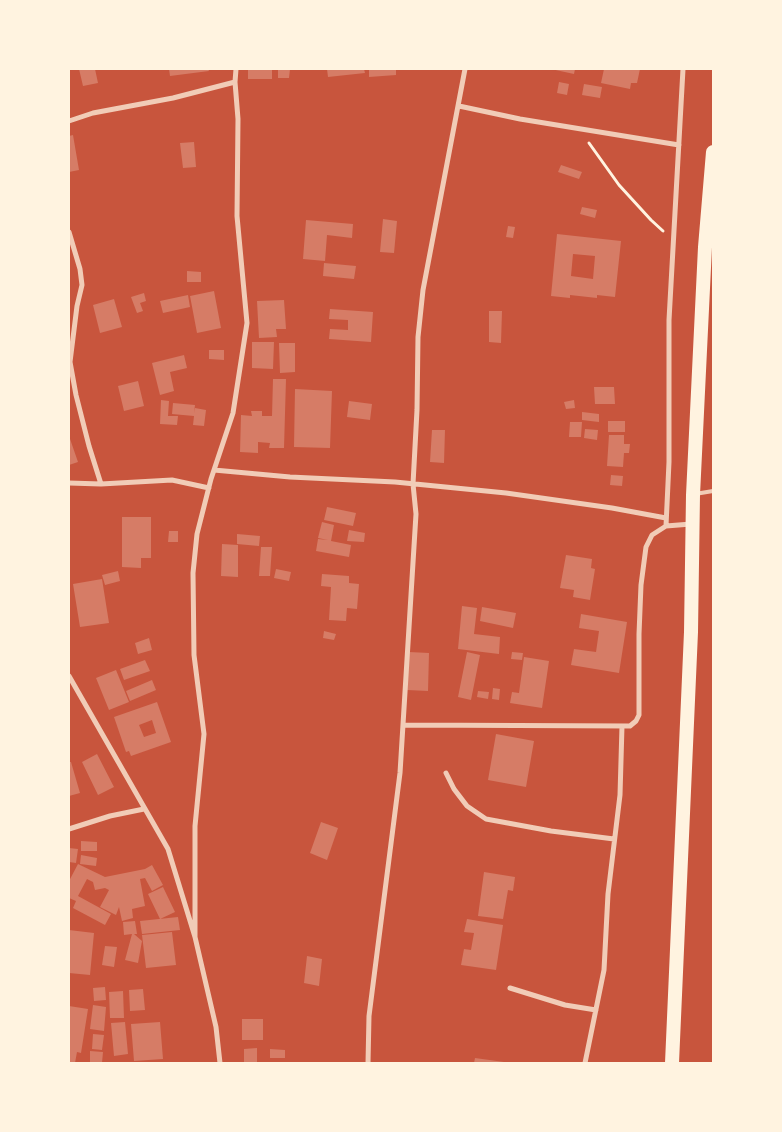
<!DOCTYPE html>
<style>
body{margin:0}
#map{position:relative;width:782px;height:1132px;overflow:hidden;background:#c8553d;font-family:Jost,sans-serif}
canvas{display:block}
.frame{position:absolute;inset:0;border:70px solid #fff3e0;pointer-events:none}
</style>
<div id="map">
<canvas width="782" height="1132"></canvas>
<div class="frame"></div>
</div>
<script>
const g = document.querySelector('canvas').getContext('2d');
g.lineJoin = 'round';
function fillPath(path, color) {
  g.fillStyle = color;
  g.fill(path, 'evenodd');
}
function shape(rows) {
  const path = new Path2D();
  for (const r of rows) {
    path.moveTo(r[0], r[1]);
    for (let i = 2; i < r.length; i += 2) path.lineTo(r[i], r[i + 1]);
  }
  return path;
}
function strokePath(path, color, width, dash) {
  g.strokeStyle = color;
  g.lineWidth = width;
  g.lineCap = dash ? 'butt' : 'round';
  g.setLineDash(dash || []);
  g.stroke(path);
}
fillPath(shape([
 [79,69,95,69,98,83,83,86],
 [169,69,208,69,209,71,170,76],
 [248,69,272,69,272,79,248,79],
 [278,69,290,69,289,78,278,78],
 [327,69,364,69,365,73,328,77],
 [369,69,396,69,396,75,369,77],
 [551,69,575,69,574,74],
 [604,69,640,69,637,83,631,83,630,89,601,83],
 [559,82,569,84,567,95,557,93],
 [584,84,602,87,600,98,582,95],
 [73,135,79,170,69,172,69,136],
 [194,142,196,167,183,168,180,143],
 [561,165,582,172,579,179,558,172],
 [582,207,597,210,595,218,580,214],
 [383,219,397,221,394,253,380,252],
 [306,220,353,224,352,238,327,235,325,261,303,259],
 [508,226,515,227,513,238,506,237],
 [557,234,621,241,615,297,597,295,597,298,570,295,570,298,551,296],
 [573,254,595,256,593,279,571,276],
 [324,263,356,266,354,279,323,276],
 [187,271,201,272,201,282,187,282],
 [214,291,221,328,197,333,190,296],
 [144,293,146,301,140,303,143,311,137,313,131,297],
 [188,295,190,307,163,313,160,301],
 [114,299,122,327,100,333,93,305],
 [284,300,286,329,276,329,277,337,259,338,257,301],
 [330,309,373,312,371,342,329,339,330,329,348,330,348,320,329,319],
 [489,311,502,311,501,343,489,342],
 [252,342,274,342,273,369,252,368],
 [279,343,295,343,295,372,280,373],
 [209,350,224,350,224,360,209,359],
 [184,355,187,368,170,372,174,391,160,395,152,363],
 [273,379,286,379,284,448,269,448,270,443,258,442,258,453,240,452,241,415,252,416,251,411,262,411,262,416,272,416],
 [138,381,144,406,124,411,118,386],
 [594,387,614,387,615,404,595,404],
 [295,389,332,391,330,448,294,447],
 [161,400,169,401,168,416,178,416,177,425,160,424],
 [574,400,575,408,566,409,564,402],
 [349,401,372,404,370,420,347,417],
 [173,403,195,405,194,413,195,408,206,410,204,426,193,425,194,416,172,414],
 [582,412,599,414,599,422,582,420],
 [608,421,625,421,625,432,608,432],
 [570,422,582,422,581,437,569,437],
 [585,429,598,430,597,440,584,438],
 [432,430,445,430,444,463,430,462],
 [609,435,624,435,624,444,630,444,629,453,624,453,623,467,607,466],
 [69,436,78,462,69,465],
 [611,475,623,476,622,486,610,485],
 [327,507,356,513,353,526,324,520],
 [122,517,151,517,151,558,141,558,141,568,122,567],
 [322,522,334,525,331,541,351,545,349,557,316,551,318,539,328,540,318,538],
 [349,530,365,533,364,542,347,541],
 [169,531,178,531,178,542,168,542],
 [237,534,260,536,259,546,237,544],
 [222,544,238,545,238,577,221,576],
 [261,547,272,547,270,576,259,576],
 [566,555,592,559,591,568,595,569,590,600,573,597,574,590,560,588],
 [276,569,291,572,289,581,274,578],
 [118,571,120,581,105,585,102,575],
 [322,574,349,576,349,583,359,584,357,609,347,608,346,621,329,620,331,587,321,586],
 [102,579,109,623,80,627,73,584],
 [462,606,477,608,474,634,500,637,499,654,458,649],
 [482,607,516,613,513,628,480,621],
 [581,614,627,622,619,673,571,665,574,649,596,652,599,631,579,628],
 [324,631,336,634,334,640,323,638],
 [149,638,152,650,138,654,135,643],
 [409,652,429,653,428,691,407,690],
 [467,652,480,655,471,700,458,697],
 [512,652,523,653,522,660,511,659],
 [524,657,549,661,542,708,510,703,512,692,519,693],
 [145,660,150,671,124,680,120,669],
 [116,670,129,702,109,710,96,678],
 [152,680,156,690,130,701,126,691],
 [493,688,500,689,499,700,492,699],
 [478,691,489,692,488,699,477,697],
 [157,702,171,742,131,756,129,751,126,752,114,717],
 [152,720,156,733,144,737,139,725],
 [496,734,534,741,526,787,488,780],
 [97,754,114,787,98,795,82,762],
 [69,762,71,762,80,793,69,796],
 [321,822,338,828,327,860,310,853],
 [81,841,97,842,97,851,81,851],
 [69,848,78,849,76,863,69,862],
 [81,855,97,858,96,866,80,864],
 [78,864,105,877,145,869,152,865,163,885,152,891,145,878,140,879,145,906,132,909,133,918,122,921,119,907,116,915,100,907,109,890,105,888,95,890,93,882,87,879,78,896,111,914,105,925,73,908,76,901,69,898,69,881],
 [484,872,515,877,513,891,508,890,503,919,478,916],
 [163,887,175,912,160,919,148,894],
 [178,917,180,930,142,934,140,921],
 [467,919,503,925,496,970,461,965,464,949,471,950,474,933,464,932],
 [135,921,137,934,134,934,142,941,138,963,125,960,132,934,124,935,123,922],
 [69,930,94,933,90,975,69,973],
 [172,932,176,965,146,968,142,935],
 [105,946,117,947,114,967,102,965],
 [307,956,322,959,319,986,304,983],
 [105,987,106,1000,94,1001,93,988],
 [143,989,145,1010,130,1011,129,990],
 [123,991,124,1018,110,1018,109,992],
 [93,1005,106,1007,104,1031,90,1029],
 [69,1006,88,1009,81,1053,77,1052,75,1063,69,1063],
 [242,1019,263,1019,263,1040,242,1040],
 [125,1022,128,1054,114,1056,111,1023],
 [160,1022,163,1059,134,1061,131,1024],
 [93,1034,104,1035,102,1050,92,1049],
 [257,1048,257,1063,244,1063,244,1049],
 [270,1049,285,1050,285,1058,270,1058],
 [90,1051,103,1052,102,1063,90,1063],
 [475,1058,504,1062,504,1063,474,1063]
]), '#d67c66');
strokePath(shape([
 [589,143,619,185,651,220,663,231]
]), '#fff3e0', 3);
strokePath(shape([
 [695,494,713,491]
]), '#f1ccb7', 4);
strokePath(shape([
 [459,106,520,119,679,145],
 [69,121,93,113,173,98,235,82],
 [69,232,80,269,82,285,77,306,70,362,76,395,89,446,101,484],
 [214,470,290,477,395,482,506,493,612,508,666,518],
 [69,483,101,484,172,480,209,488],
 [666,526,669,462,669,320,683,69],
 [69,676,168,849,195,937,216,1027,220,1063],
 [403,725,630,726,636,721,639,715,639,634,641,585,646,547,652,535,666,526,691,524],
 [446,773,454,789,467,806,486,819,551,831,614,839],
 [69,829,110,816,144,809],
 [195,937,195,826,204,734,194,655,193,573,197,534,211,479,233,413,247,323,237,216,238,119,235,82,236,69],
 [510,988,565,1005,596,1010],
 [368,1063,369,1016,400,773,416,514,413,484,417,410,418,337,423,290,465,69],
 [585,1063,604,970,608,894,620,795,622,726]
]), '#f1ccb7', 5);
strokePath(shape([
 [672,1063,691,632,693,495,705,247,713,152]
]), '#fff3e0', 14);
</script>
